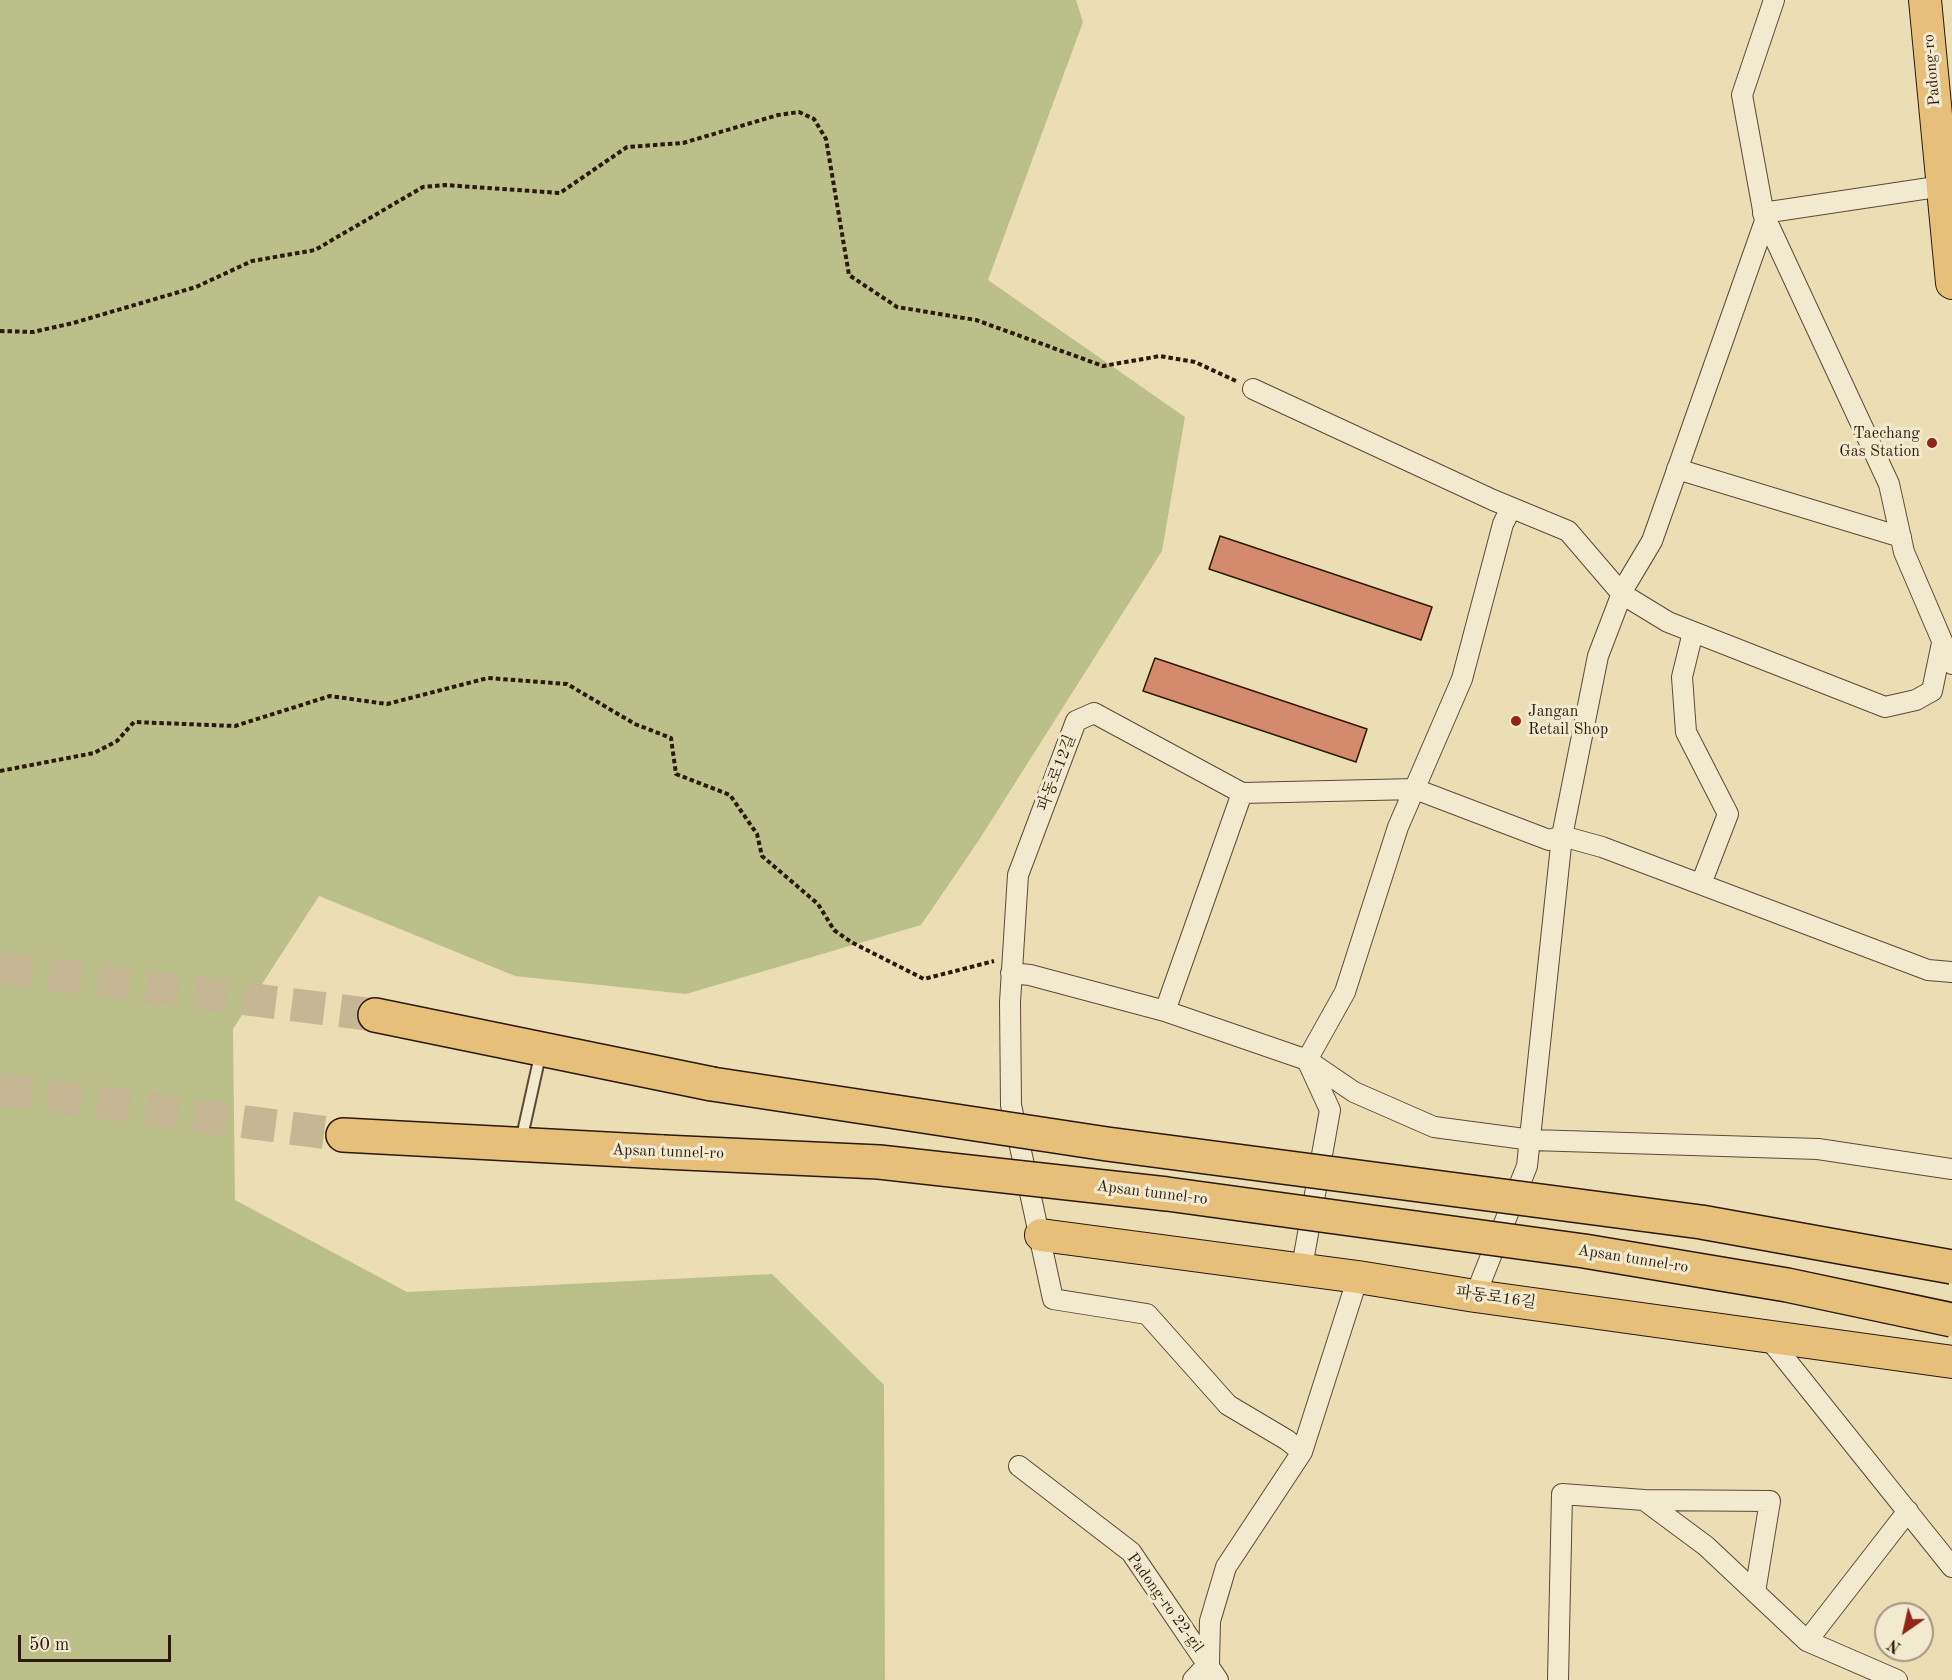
<!DOCTYPE html>
<meta charset="utf-8">
<style>
body{margin:0}
#map{position:relative;width:1952px;height:1680px;overflow:hidden;background:#ebdeb5;font-family:"Old Standard TT",serif}
canvas{display:block}
.north{position:absolute;left:1874px;top:1602px;width:60px;height:60px;box-sizing:border-box;background:#f2eacf;border:2px solid #a39681;border-radius:50%;rotate:214deg;font-size:16px;font-weight:700;line-height:24px;text-align:center;color:#2c190b}
.north::after{content:'';display:block;margin:auto;width:21px;height:27px;background:#8f2418;clip-path:polygon(50% 0,100% 100%,50% 72%,0 100%)}
.scale{position:absolute;left:18px;top:1635px;width:153px;height:27px;box-sizing:border-box;border:3px solid #2c190b;border-top:0;padding-left:8px;font-size:18px;line-height:21px;white-space:nowrap;color:#2c190b;-webkit-text-stroke:4px #f2eacf;paint-order:stroke}
</style>
<div id="map">
<canvas width="1952" height="1680"></canvas>
<div class="north">N</div>
<div class="scale">50 m</div>
</div>
<script>
const g = document.querySelector('canvas').getContext('2d');
g.lineJoin = 'round';
function fillPath(path, color) {
  g.fillStyle = color;
  g.fill(path, 'evenodd');
}
function shape(rows) {
  const path = new Path2D();
  for (const r of rows) {
    path.moveTo(r[0], r[1]);
    for (let i = 2; i < r.length; i += 2) path.lineTo(r[i], r[i + 1]);
  }
  return path;
}
function strokePath(path, color, width, dash) {
  g.strokeStyle = color;
  g.lineWidth = width;
  g.lineCap = dash ? 'butt' : 'round';
  g.setLineDash(dash || []);
  g.stroke(path);
}
function write(font, color, halo, rows, align = 'center') {
  g.font = font + ' "Old Standard TT","Noto Serif KR",serif';
  g.lineWidth = 6;
  g.setLineDash([]);
  g.textBaseline = 'middle';
  g.strokeStyle = halo;
  g.fillStyle = color;
  for (const [text, x, y, turn = 0] of rows) {
    g.save();
    g.translate(x, y);
    g.rotate((+turn || 0) * Math.PI / 180);
    g.textAlign = isNaN(turn) ? turn : align;
    if (halo) g.strokeText(text, 0, 0);
    g.fillText(text, 0, 0);
    g.restore();
  }
}
fillPath(shape([
 [0,0,1076,0,1083,22,988,280,1185,417,1162,551,979,840,921,925,686,994,515,976,319,896,233,1029,235,1200,407,1292,772,1274,884,1385,885,1680,0,1680]
]), '#bbc08b');
const building = shape([
 [1220,536,1432,607,1421,640,1209,569,1220,536],
 [1155,658,1367,729,1356,762,1143,691,1155,658]
]);
fillPath(building, '#d48b6d');
strokePath(building, '#2c190b', 1.5);
strokePath(shape([
 [0,968,375,1015],
 [0,1089,343,1135]
]), '#c5b793', 33, [33, 16]);
const lane = shape([
 [521,1141,541,1051]
]);
const street = shape([
 [1943,186,1763,213,1889,484,1904,552,1952,664],
 [1253,389,1493,500,1568,531,1622,594,1668,622,1885,707,1916,700,1932,691,1942,643],
 [1677,469,1901,537],
 [1693,632,1682,677,1686,732,1728,814,1701,884],
 [1011,973,1030,975,1165,1011,1307,1060,1354,1092,1434,1127,1532,1140,1818,1149,1952,1169],
 [1165,1011,1242,793],
 [1313,1269,1302,1267,1330,1110,1307,1060,1345,992,1398,827,1462,679,1503,524,1511,508],
 [1466,1294,1475,1296,1527,1166,1562,836,1598,656,1624,588,1652,541,1765,221,1742,95,1774,0],
 [1764,1337,1774,1345,1952,1567],
 [1302,1452,1287,1440,1228,1405,1147,1314,1053,1299,1011,1105,1010,1002,1018,875,1076,721,1094,713,1242,793,1415,789,1549,840,1562,836,1602,847,1928,970,1952,972],
 [1019,1466,1131,1552,1218,1680],
 [1644,1500,1770,1501,1755,1592],
 [1807,1641,1908,1511],
 [1193,1680,1209,1663,1210,1621,1226,1567,1302,1452,1358,1277],
 [1558,1680,1562,1494,1644,1500,1706,1546,1807,1641,1897,1680]
]);
const primary = shape([
 [1925,0,1952,283],
 [1041,1235,1358,1277,1475,1296,1952,1362]
]);
const highway = shape([
 [375,1015,712,1084],
 [343,1135,663,1152]
]);
strokePath(lane, '#5c4a36', 14);
strokePath(street, '#5c4a36', 22);
strokePath(primary, '#2c190b', 34);
strokePath(highway, '#2c190b', 36);
strokePath(shape([
 [0,331,33,332,73,323,196,287,252,261,315,250,423,187,445,185,560,193,627,147,683,143,778,115,799,112,814,119,826,139,849,275,897,307,976,320,1103,366,1160,356,1195,362,1236,381],
 [0,771,94,753,117,741,134,722,235,726,330,696,387,704,488,678,567,684,635,724,671,738,676,774,730,795,757,834,762,856,818,904,834,930,851,942,924,979,994,961]
]), '#2c190b', 4, [4.5, 3]);
strokePath(lane, '#f2eacf', 10);
strokePath(street, '#f2eacf', 20);
strokePath(primary, '#e6bf7a', 32);
strokePath(highway, '#e6bf7a', 33);
const highwayBridge = shape([
 [712,1084,1107,1144,1701,1222,1952,1267],
 [663,1152,879,1162,1167,1194,1584,1251,1787,1285,1952,1320]
]);
strokePath(highwayBridge, '#2c190b', 36, []);
strokePath(highwayBridge, '#e6bf7a', 33);
for (const [x, y, r, color] of [
 [1932,443,6,"#8f2418"],
 [1516,721,6,"#8f2418"]
]) {
  const dot = new Path2D();
  dot.arc(x, y, r, 0, 2 * Math.PI);
  g.fillStyle = color;
  g.fill(dot);
  strokePath(dot, '#f2eacf', 2);
}
write('16px', '#2c190b', '#f2eacf', [
 ["Padong-ro",1932,70,-95],
 ["파동로12길",1057,773,-69],
 ["Apsan tunnel-ro",668,1152,2],
 ["Apsan tunnel-ro",1152,1193,7],
 ["Apsan tunnel-ro",1633,1259,9],
 ["파동로16길",1496,1298,8],
 ["Padong-ro 22-gil",1165,1603,54]
]);
write('16px', '#2c190b', '#f2eacf', [
 ["Taechang",1920,434],
 ["Gas Station",1920,452],
 ["Jangan",1528,712,"left"],
 ["Retail Shop",1528,730,"left"]
], 'right');
</script>
